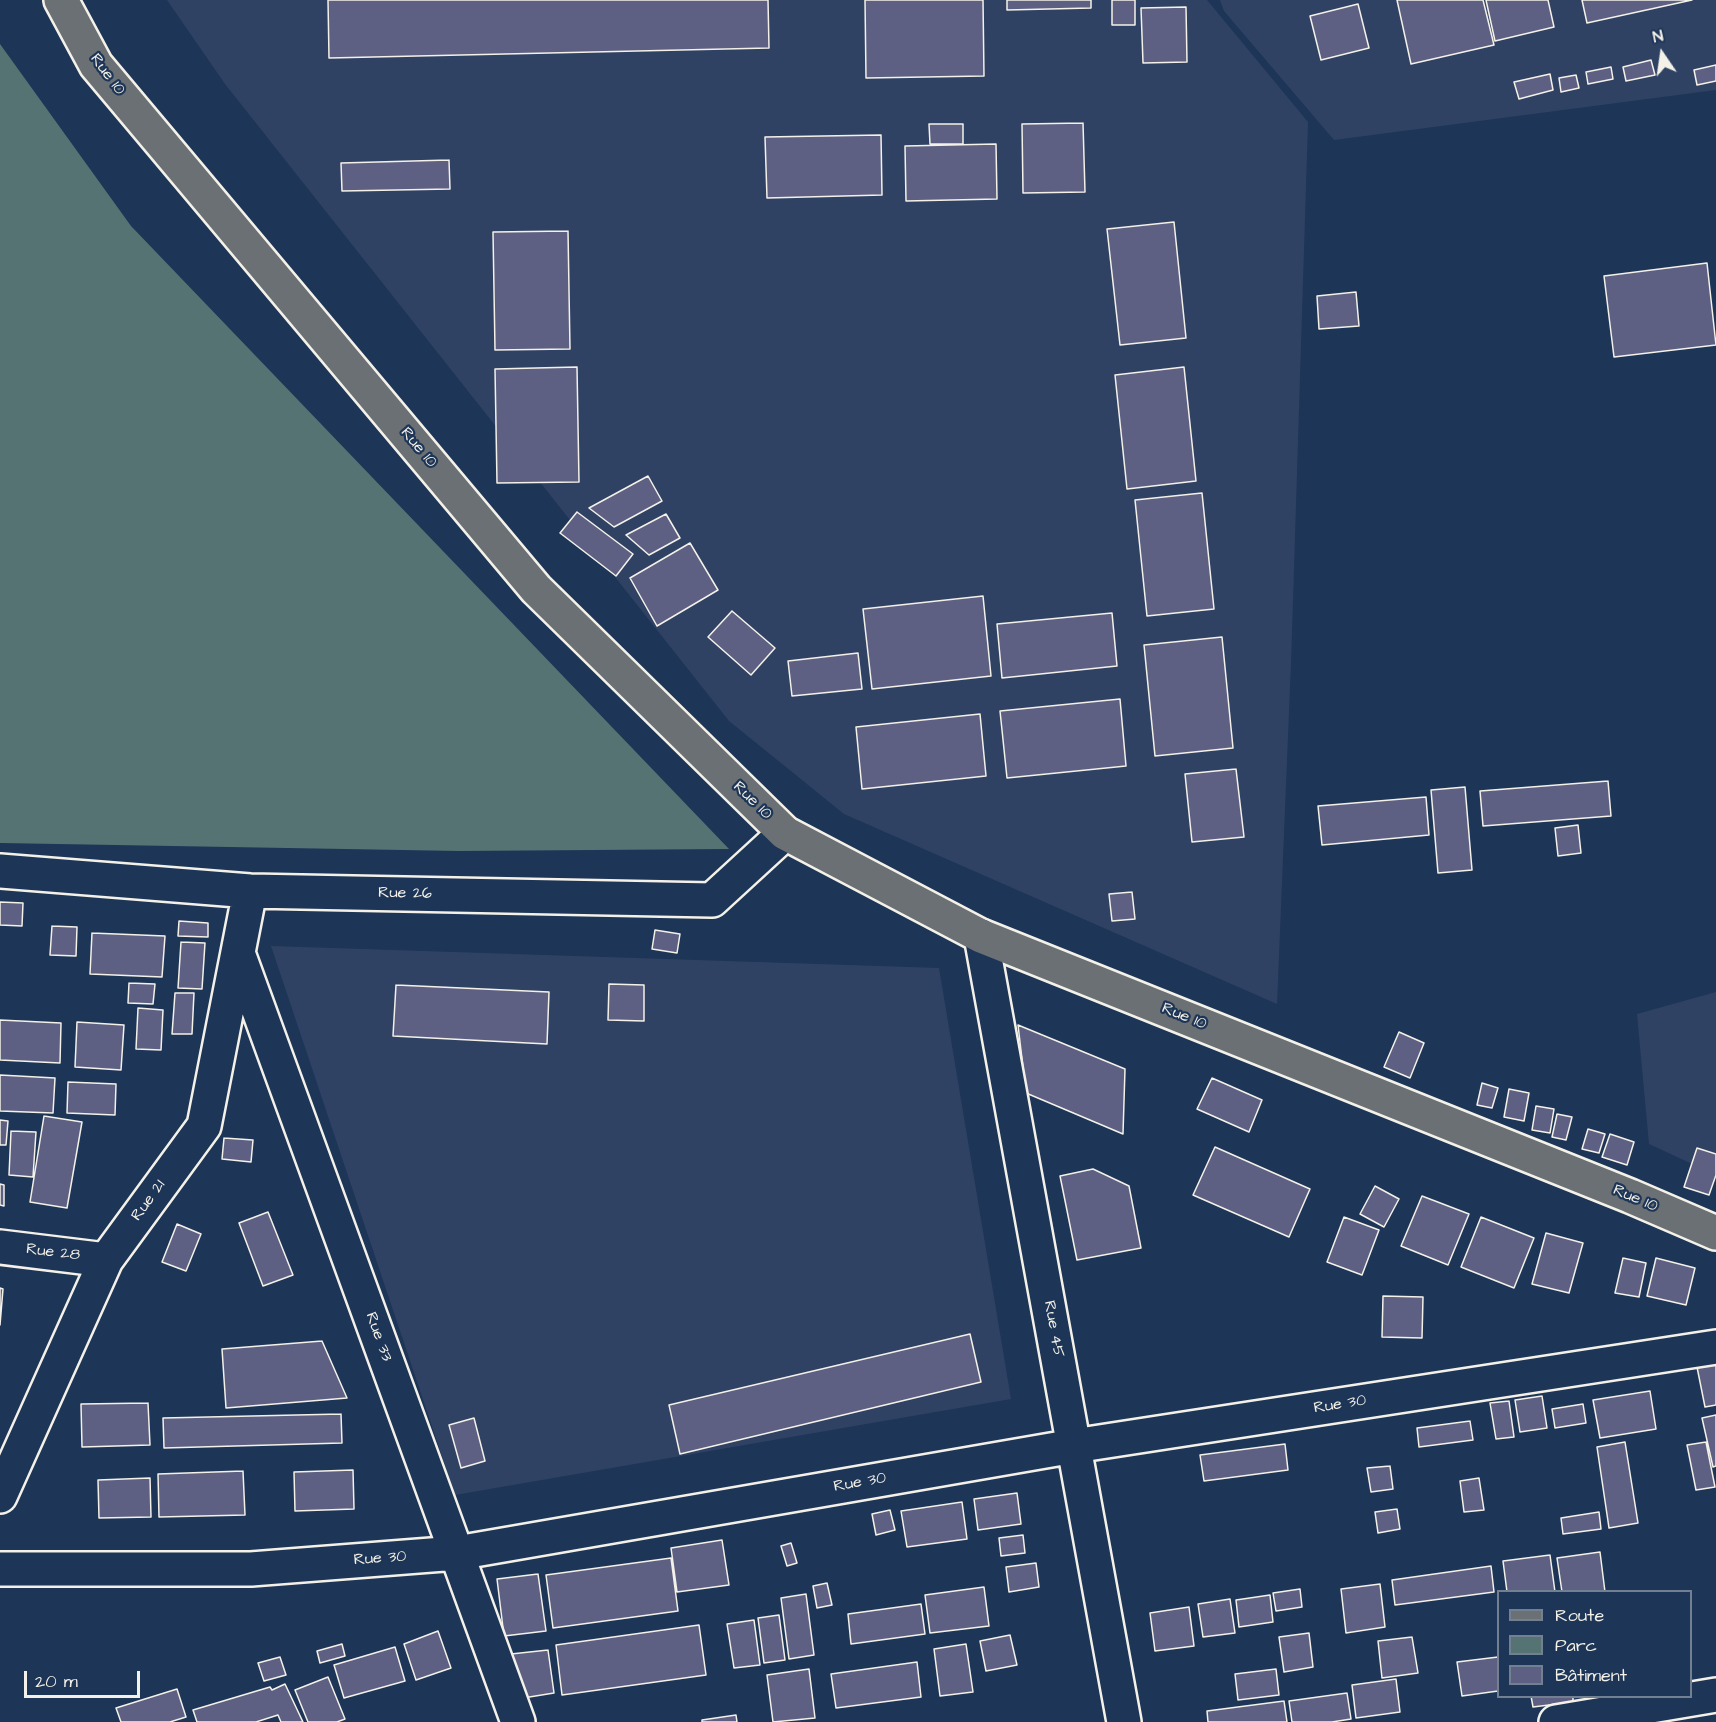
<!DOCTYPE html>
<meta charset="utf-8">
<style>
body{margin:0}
#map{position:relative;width:1716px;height:1722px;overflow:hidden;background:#1d3557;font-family:"Architects Daughter",sans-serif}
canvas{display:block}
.legend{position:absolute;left:1497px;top:1590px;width:195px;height:108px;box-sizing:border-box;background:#1d3557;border:2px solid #738091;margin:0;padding:8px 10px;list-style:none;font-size:18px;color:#f4f1e8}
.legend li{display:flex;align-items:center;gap:12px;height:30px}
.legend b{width:30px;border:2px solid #738091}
.north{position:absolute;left:1632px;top:24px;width:60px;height:60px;-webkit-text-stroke:4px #1d3557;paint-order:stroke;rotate:347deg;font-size:16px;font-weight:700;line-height:24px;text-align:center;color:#f4f1e8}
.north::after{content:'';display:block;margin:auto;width:21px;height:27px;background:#f4f1e8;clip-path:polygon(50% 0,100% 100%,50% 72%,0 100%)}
.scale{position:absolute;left:24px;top:1671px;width:116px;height:27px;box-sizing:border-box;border:3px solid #f4f1e8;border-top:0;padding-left:8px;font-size:18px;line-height:21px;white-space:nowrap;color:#f4f1e8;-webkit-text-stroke:4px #1d3557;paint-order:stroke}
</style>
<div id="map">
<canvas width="1716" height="1722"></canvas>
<ul class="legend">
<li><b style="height:8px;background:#6b7074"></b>Route</li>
<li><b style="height:16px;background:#557372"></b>Parc</li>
<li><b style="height:16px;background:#5e6083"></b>Bâtiment</li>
</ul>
<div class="north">N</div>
<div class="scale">20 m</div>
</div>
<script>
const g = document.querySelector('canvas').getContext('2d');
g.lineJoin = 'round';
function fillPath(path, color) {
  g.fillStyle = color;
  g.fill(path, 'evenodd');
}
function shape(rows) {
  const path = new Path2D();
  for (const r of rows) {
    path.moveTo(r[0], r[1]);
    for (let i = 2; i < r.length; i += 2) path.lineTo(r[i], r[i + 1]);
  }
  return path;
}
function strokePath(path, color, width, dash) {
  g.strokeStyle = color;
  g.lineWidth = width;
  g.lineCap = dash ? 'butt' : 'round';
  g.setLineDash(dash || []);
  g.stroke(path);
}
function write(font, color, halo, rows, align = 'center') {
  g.font = font + ' "Architects Daughter",sans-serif';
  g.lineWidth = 4.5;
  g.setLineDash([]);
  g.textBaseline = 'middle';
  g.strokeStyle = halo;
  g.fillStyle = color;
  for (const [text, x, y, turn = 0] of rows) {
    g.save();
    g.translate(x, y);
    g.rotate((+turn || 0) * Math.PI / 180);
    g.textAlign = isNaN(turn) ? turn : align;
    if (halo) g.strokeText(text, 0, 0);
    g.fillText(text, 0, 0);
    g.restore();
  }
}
fillPath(shape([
 [167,0,1207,0,1308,122,1291,663,1277,1004,844,814,729,721,225,84],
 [1220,0,1716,0,1716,90,1334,140,1224,11],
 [271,946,939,968,1011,1399,455,1495],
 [1716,992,1716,1175,1649,1144,1637,1014]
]), '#304264');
fillPath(shape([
 [0,44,131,226,729,849,459,851,0,843]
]), '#557372');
const building = shape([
 [328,0,768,0,769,48,329,58,328,0],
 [865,0,983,0,984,76,866,78,865,0],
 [1007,0,1091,0,1091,8,1007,10,1007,0],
 [1112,0,1135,0,1135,25,1112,25,1112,0],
 [1397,0,1483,0,1494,45,1411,64,1397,0],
 [1486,0,1548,0,1554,27,1495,41,1486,0],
 [1582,0,1692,0,1587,23,1582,0],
 [1358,4,1369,48,1321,60,1310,16,1358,4],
 [1186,7,1187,62,1143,63,1141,8,1186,7],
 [1651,60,1655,75,1626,81,1623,67,1651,60],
 [1716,65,1716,81,1697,85,1694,70,1716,65],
 [1611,67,1613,79,1588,84,1586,72,1611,67],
 [1550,74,1553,90,1519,99,1514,82,1550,74],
 [1576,75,1579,88,1561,92,1559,78,1576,75],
 [1083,123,1085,192,1023,193,1022,124,1083,123],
 [929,124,963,124,963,144,930,144,929,124],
 [881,135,882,195,767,198,765,137,881,135],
 [996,144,997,199,906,201,905,146,996,144],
 [449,160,450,189,342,191,341,163,449,160],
 [1174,222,1186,338,1120,345,1107,229,1174,222],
 [568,231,570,349,495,350,493,232,568,231],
 [1707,263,1716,345,1614,357,1604,276,1707,263],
 [1356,292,1359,326,1319,329,1317,296,1356,292],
 [577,367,579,482,497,483,495,369,577,367],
 [1184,367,1196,481,1127,489,1115,375,1184,367],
 [648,476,662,501,614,527,589,508,648,476],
 [1202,493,1214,609,1147,616,1135,500,1202,493],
 [577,512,633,554,616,576,560,533,577,512],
 [666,514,680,538,649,555,626,535,666,514],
 [690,543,718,590,657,626,630,578,690,543],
 [983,596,991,676,872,689,863,609,983,596],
 [732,611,775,648,751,675,708,637,732,611],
 [1112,613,1117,666,1002,678,997,624,1112,613],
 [1222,637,1233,748,1155,756,1144,645,1222,637],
 [858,653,862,689,792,696,788,661,858,653],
 [1120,699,1126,766,1007,778,1000,711,1120,699],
 [980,714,986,776,862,789,856,727,980,714],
 [1236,769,1244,837,1192,842,1185,774,1236,769],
 [1608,781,1611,816,1483,826,1480,791,1608,781],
 [1465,787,1472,870,1438,873,1431,790,1465,787],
 [1426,797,1429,835,1322,845,1318,806,1426,797],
 [1578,825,1581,853,1558,856,1555,828,1578,825],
 [1132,892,1135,919,1112,921,1109,894,1132,892],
 [0,902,23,903,22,926,0,925,0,902],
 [179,921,208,923,208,937,178,936,179,921],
 [52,926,77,927,76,956,50,955,52,926],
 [655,930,680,934,677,953,652,949,655,930],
 [92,933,165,936,162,977,90,974,92,933],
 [181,942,205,943,202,989,178,988,181,942],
 [129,983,155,984,153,1004,128,1003,129,983],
 [609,984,644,985,644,1021,608,1020,609,984],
 [396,985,549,992,547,1044,393,1036,396,985],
 [175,993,194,993,192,1034,172,1034,175,993],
 [138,1008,163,1010,161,1050,136,1049,138,1008],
 [0,1020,61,1023,60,1063,0,1060,0,1020],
 [77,1022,124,1025,121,1070,75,1067,77,1022],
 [1018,1025,1125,1069,1123,1134,1026,1093,1018,1025],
 [1399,1032,1424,1043,1410,1078,1384,1067,1399,1032],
 [0,1075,55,1078,53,1113,0,1111,0,1075],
 [1212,1078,1262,1100,1249,1132,1197,1109,1212,1078],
 [68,1082,116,1084,115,1115,67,1113,68,1082],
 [1482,1083,1498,1088,1492,1108,1477,1105,1482,1083],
 [1509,1089,1529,1093,1524,1121,1504,1117,1509,1089],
 [1536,1106,1554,1109,1550,1133,1532,1130,1536,1106],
 [1557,1114,1572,1117,1566,1140,1552,1137,1557,1114],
 [44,1116,82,1122,67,1208,30,1202,44,1116],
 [0,1120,8,1121,6,1145,0,1145,0,1120],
 [1588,1129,1605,1134,1599,1153,1582,1149,1588,1129],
 [11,1131,36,1132,33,1177,9,1175,11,1131],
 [1610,1134,1634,1142,1627,1165,1602,1157,1610,1134],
 [224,1138,253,1140,251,1162,222,1159,224,1138],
 [1215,1147,1310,1189,1289,1237,1193,1195,1215,1147],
 [1697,1148,1716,1154,1716,1175,1709,1195,1684,1187,1697,1148],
 [1093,1169,1129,1186,1141,1248,1077,1260,1060,1176,1093,1169],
 [0,1184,4,1185,4,1206,0,1205,0,1184],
 [1375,1186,1399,1199,1384,1227,1360,1214,1375,1186],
 [1422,1196,1469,1214,1448,1265,1401,1246,1422,1196],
 [268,1212,293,1275,263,1286,239,1223,268,1212],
 [1344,1217,1379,1230,1362,1275,1327,1262,1344,1217],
 [1481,1217,1534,1238,1514,1288,1461,1267,1481,1217],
 [177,1224,201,1234,186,1271,162,1262,177,1224],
 [1546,1233,1583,1243,1569,1293,1532,1284,1546,1233],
 [1623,1258,1646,1263,1639,1297,1615,1293,1623,1258],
 [1656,1258,1695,1268,1686,1305,1647,1296,1656,1258],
 [0,1288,3,1289,0,1325,0,1288],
 [1383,1296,1423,1297,1422,1338,1382,1337,1383,1296],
 [970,1334,981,1382,680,1454,669,1405,970,1334],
 [322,1341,347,1398,226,1408,222,1349,322,1341],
 [1716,1363,1716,1405,1705,1407,1697,1367,1716,1363],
 [1650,1391,1656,1429,1600,1438,1593,1400,1650,1391],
 [1542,1396,1547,1428,1520,1432,1515,1400,1542,1396],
 [1509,1401,1514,1437,1496,1439,1490,1403,1509,1401],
 [148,1403,150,1445,82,1447,81,1404,148,1403],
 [1583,1404,1586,1423,1555,1428,1552,1409,1583,1404],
 [341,1414,342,1443,164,1448,163,1418,341,1414],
 [1716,1415,1716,1466,1713,1467,1702,1418,1716,1415],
 [474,1418,485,1461,461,1468,449,1425,474,1418],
 [1470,1421,1473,1440,1419,1447,1417,1428,1470,1421],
 [1625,1442,1638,1523,1609,1528,1597,1447,1625,1442],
 [1706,1442,1715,1487,1696,1490,1687,1445,1706,1442],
 [1285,1444,1288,1470,1204,1481,1200,1455,1285,1444],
 [1390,1466,1393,1489,1371,1492,1367,1468,1390,1466],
 [353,1470,354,1509,295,1511,294,1472,353,1470],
 [243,1471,245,1515,159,1517,158,1474,243,1471],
 [150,1478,151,1517,99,1518,98,1480,150,1478],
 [1479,1478,1484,1510,1464,1512,1460,1481,1479,1478],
 [1017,1493,1021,1524,978,1530,974,1499,1017,1493],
 [962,1502,967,1539,907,1547,901,1511,962,1502],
 [1397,1509,1400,1529,1378,1533,1375,1512,1397,1509],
 [890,1510,895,1530,876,1535,872,1514,890,1510],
 [1599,1512,1601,1529,1563,1534,1561,1518,1599,1512],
 [1023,1535,1025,1553,1001,1556,999,1538,1023,1535],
 [722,1540,729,1585,677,1592,671,1548,722,1540],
 [791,1543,797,1563,787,1566,781,1546,791,1543],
 [1600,1552,1605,1592,1562,1592,1557,1558,1600,1552],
 [1550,1555,1555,1592,1507,1592,1503,1561,1550,1555],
 [671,1558,678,1611,553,1628,546,1575,671,1558],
 [1036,1563,1039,1587,1009,1592,1006,1567,1036,1563],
 [1491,1566,1494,1592,1395,1605,1392,1580,1491,1566],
 [538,1574,546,1631,504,1636,497,1579,538,1574],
 [827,1583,832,1605,817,1608,813,1586,827,1583],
 [1380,1584,1385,1627,1346,1633,1341,1589,1380,1584],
 [984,1587,989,1626,930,1633,925,1595,984,1587],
 [1300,1589,1302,1607,1276,1611,1273,1593,1300,1589],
 [806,1594,814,1655,789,1659,781,1598,806,1594],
 [1270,1595,1273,1622,1239,1627,1236,1600,1270,1595],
 [1230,1599,1235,1633,1203,1637,1198,1604,1230,1599],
 [921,1604,925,1634,851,1644,848,1614,921,1604],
 [1189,1607,1194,1646,1155,1651,1150,1613,1189,1607],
 [779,1615,785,1660,764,1663,758,1618,779,1615],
 [754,1620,760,1665,734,1668,727,1624,754,1620],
 [699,1625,706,1675,562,1695,556,1645,699,1625],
 [438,1631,451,1668,416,1680,404,1644,438,1631],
 [1309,1633,1313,1667,1284,1672,1279,1637,1309,1633],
 [1010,1635,1017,1665,986,1671,980,1641,1010,1635],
 [1412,1637,1418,1673,1382,1678,1378,1641,1412,1637],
 [342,1644,345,1656,320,1663,317,1651,342,1644],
 [966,1644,973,1692,940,1696,934,1649,966,1644],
 [395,1647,405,1681,344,1698,334,1665,395,1647],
 [548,1650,554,1693,517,1699,511,1654,548,1650],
 [280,1657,286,1675,264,1681,258,1663,280,1657],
 [1498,1657,1498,1691,1462,1696,1457,1662,1498,1657],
 [917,1662,921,1697,836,1708,831,1674,917,1662],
 [809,1669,815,1718,773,1722,767,1675,809,1669],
 [1276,1669,1279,1695,1238,1700,1235,1674,1276,1669],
 [328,1677,345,1719,337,1722,308,1722,295,1690,328,1677],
 [1396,1679,1400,1712,1356,1718,1352,1685,1396,1679],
 [285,1684,303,1722,281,1722,278,1715,256,1722,197,1722,193,1710,270,1687,272,1690,285,1684],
 [177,1689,186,1717,170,1722,121,1722,116,1708,177,1689],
 [1347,1693,1351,1719,1332,1722,1292,1722,1289,1701,1347,1693],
 [1531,1696,1573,1696,1573,1702,1533,1707,1531,1696],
 [1284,1701,1287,1722,1208,1722,1207,1711,1284,1701],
 [736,1715,737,1722,702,1722,702,1720,736,1715]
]);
fillPath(building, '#5e6083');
strokePath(building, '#f4f1e8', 1.5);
const minor = shape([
 [0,871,250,891,712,900,785,833],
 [981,936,1124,1722],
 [238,953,518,1722],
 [0,1247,106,1260],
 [0,1496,106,1260,204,1126,250,891],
 [0,1569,251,1569,457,1553,1074,1446,1716,1347],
 [1556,1722,1716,1695]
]);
const major = shape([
 [61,0,96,65,536,589,785,833,981,936,1630,1196,1716,1233]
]);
strokePath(minor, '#f4f1e8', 38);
strokePath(major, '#f4f1e8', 38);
strokePath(minor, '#1d3557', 33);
strokePath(major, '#6b7074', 33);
write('16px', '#f4f1e8', '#1d3557', [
 ["Rue 10",107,75,53],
 ["Rue 10",418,448,50],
 ["Rue 10",752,801,44],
 ["Rue 26",405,894,1],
 ["Rue 10",1184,1017,22],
 ["Rue 10",1635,1199,23],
 ["Rue 21",149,1201,-54],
 ["Rue 28",53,1253,7],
 ["Rue 45",1053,1329,80],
 ["Rue 33",378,1337,70],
 ["Rue 30",1340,1405,-9],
 ["Rue 30",860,1483,-10],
 ["Rue 30",380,1559,-4]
]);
</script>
